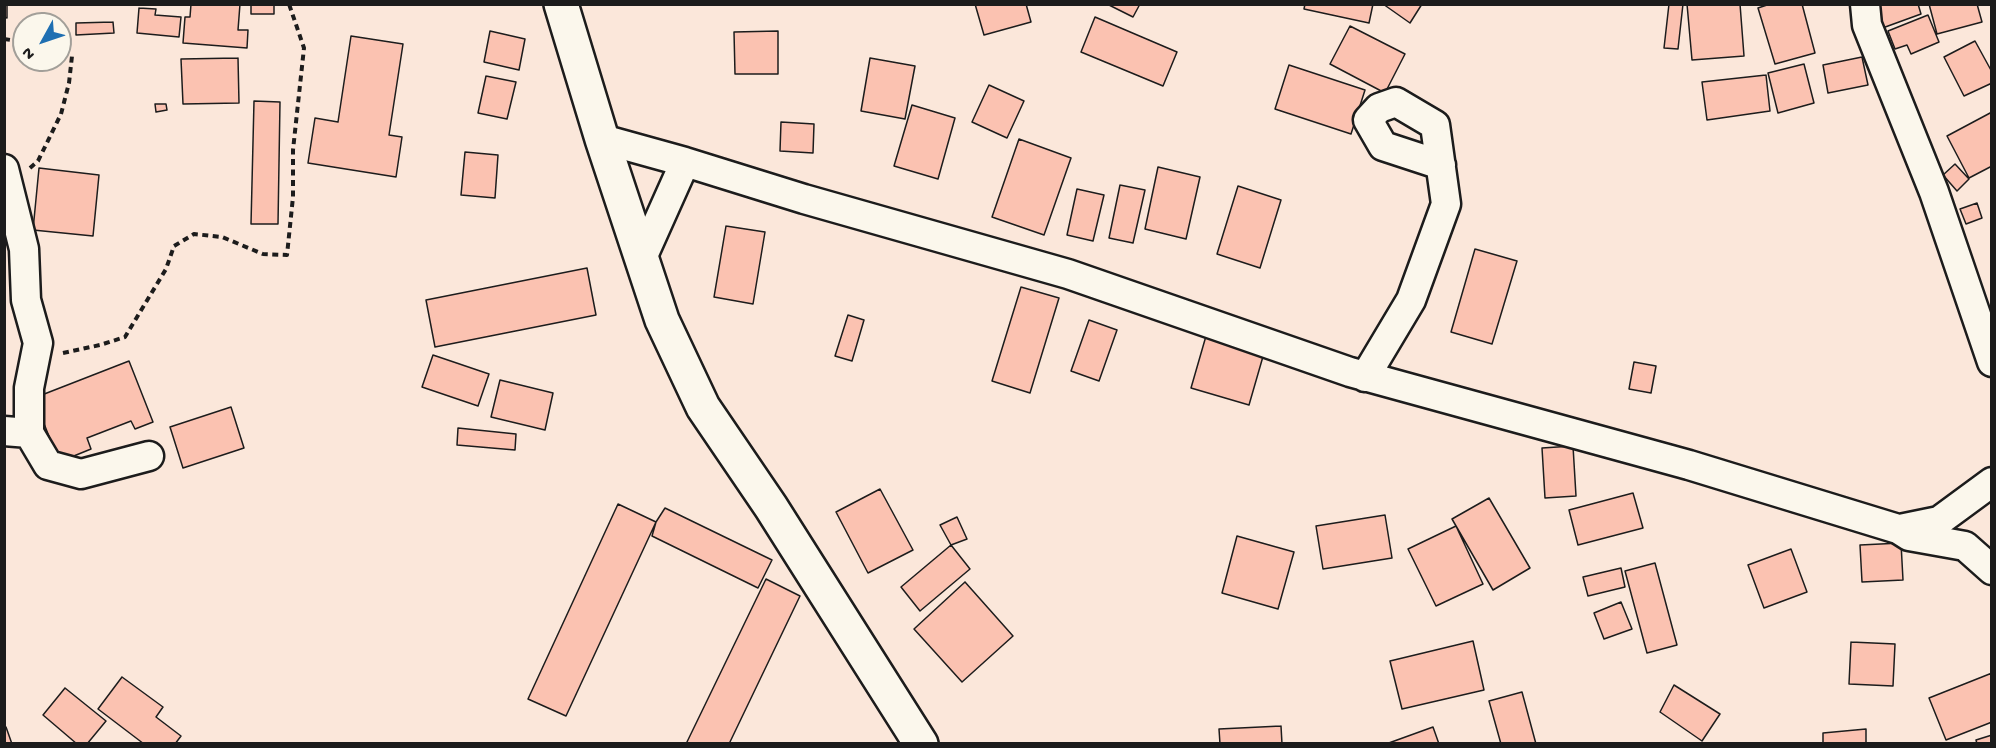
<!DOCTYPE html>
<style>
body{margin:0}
#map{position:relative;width:1996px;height:748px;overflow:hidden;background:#fbe7da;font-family:"Gochi Hand",sans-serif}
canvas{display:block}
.frame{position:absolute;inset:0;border:6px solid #1c1c1c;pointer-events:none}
.north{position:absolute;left:12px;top:12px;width:60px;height:60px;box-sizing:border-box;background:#fbf7ec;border:2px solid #a29f99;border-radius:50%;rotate:230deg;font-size:16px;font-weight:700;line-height:24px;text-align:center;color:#1c1c1c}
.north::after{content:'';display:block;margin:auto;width:21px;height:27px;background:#1f6fb2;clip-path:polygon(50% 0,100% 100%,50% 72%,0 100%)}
</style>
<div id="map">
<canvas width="1996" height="748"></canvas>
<div class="frame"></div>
<div class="north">N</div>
</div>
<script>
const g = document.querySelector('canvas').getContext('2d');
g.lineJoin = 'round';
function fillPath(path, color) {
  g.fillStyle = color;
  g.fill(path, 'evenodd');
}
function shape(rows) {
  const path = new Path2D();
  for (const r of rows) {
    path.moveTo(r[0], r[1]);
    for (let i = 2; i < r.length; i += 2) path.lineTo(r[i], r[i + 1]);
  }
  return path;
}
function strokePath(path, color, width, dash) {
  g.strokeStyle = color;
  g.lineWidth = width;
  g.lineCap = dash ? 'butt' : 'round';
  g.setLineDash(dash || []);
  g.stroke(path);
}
const building = shape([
 [4,4,7,4,7,18,4,17,4,4],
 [191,4,240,4,238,30,248,30,247,48,183,43,185,17,190,17,191,4],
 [251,4,274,4,274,14,251,14,251,4],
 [975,4,1026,4,1031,22,984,35,975,4],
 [1107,4,1140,4,1133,17,1107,4],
 [1305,4,1373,4,1369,23,1304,9,1305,4],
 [1383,4,1422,4,1410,23,1383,4],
 [1669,4,1683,4,1678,49,1664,48,1669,4],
 [1687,4,1740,4,1744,56,1692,60,1687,4],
 [1770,4,1802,4,1815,53,1775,64,1758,8,1770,4],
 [1868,4,1918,4,1921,14,1877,30,1868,4],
 [1929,4,1977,4,1982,22,1937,34,1929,4],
 [139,8,156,9,155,15,181,17,179,37,137,33,139,8],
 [1928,15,1939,42,1911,54,1907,45,1895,49,1888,31,1928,15],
 [1095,17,1177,52,1163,86,1081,52,1095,17],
 [113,22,114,33,76,35,76,23,113,22],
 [1350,26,1405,54,1385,93,1330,64,1350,26],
 [490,31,525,39,519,70,484,62,490,31],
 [778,31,778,74,735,74,734,32,778,31],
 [351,36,403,44,389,135,402,137,396,177,308,163,315,118,338,122,351,36],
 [1975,41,1992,72,1992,83,1964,96,1944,57,1975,41],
 [1862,57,1868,85,1828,93,1823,65,1862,57],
 [238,58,239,103,183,104,181,59,238,58],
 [870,58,915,66,905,119,861,111,870,58],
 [1804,64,1814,103,1778,113,1768,73,1804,64],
 [1289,65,1365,90,1351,134,1275,109,1289,65],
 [1766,75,1770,111,1707,120,1702,82,1766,75],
 [486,76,516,82,507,119,478,113,486,76],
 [989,85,1024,101,1007,138,972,122,989,85],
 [254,101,280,102,278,224,251,224,254,101],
 [155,104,166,104,167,110,156,112,155,104],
 [912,105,955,118,938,179,894,166,912,105],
 [1992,112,1992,166,1969,178,1947,136,1992,112],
 [781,122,814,124,813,153,780,151,781,122],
 [1019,139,1071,158,1044,235,992,217,1019,139],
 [465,152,498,155,495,198,461,195,465,152],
 [1955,164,1969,179,1957,191,1943,175,1955,164],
 [1158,167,1200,177,1186,239,1145,229,1158,167],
 [39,168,99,175,93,236,33,230,39,168],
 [1120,185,1145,190,1133,243,1109,238,1120,185],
 [1238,186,1281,200,1260,268,1217,254,1238,186],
 [1077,189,1104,195,1093,241,1067,235,1077,189],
 [1977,203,1982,218,1966,224,1960,209,1977,203],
 [726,226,765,232,753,304,714,297,726,226],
 [1475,249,1517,261,1492,344,1451,332,1475,249],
 [587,268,596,315,435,347,426,300,587,268],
 [1021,287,1059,298,1030,393,992,381,1021,287],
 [848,315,864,320,852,361,835,356,848,315],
 [1089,320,1117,330,1099,381,1071,371,1089,320],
 [1206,336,1264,353,1249,405,1191,388,1206,336],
 [433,355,489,374,478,406,422,387,433,355],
 [129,361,153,422,135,429,131,421,87,438,91,449,59,462,34,398,129,361],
 [1634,362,1656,366,1651,393,1629,389,1634,362],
 [500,380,553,393,545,430,491,417,500,380],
 [231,407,244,448,183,468,170,427,231,407],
 [458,428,516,434,515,450,457,445,458,428],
 [1573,446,1576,496,1545,498,1542,448,1573,446],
 [880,489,913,550,868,573,836,512,880,489],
 [1633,493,1643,528,1578,545,1569,510,1633,493],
 [1489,498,1530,568,1493,590,1452,519,1489,498],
 [618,504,656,522,566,716,528,699,618,504],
 [665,508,772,560,758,588,652,536,656,522,665,508],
 [1385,515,1392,558,1323,569,1316,526,1385,515],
 [957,517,967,539,951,545,940,525,957,517],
 [1456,526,1483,584,1436,606,1408,549,1456,526],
 [1237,536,1294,552,1278,609,1222,593,1237,536],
 [1901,543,1903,580,1862,582,1860,545,1901,543],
 [951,545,970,569,920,611,901,587,951,545],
 [1791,549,1807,592,1764,608,1748,565,1791,549],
 [1655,563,1677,645,1647,653,1625,571,1655,563],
 [1621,568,1625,587,1588,596,1583,577,1621,568],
 [766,579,800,596,729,744,686,744,766,579],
 [965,582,1013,636,962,682,914,629,965,582],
 [1621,602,1632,629,1604,639,1594,613,1621,602],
 [1473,641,1484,690,1402,709,1390,661,1473,641],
 [1851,642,1895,644,1893,686,1849,684,1851,642],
 [1992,673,1992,722,1946,740,1929,698,1992,673],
 [122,677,163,707,156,717,181,736,175,744,144,744,98,709,122,677],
 [1674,685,1720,714,1702,741,1660,712,1674,685],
 [65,688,106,721,87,744,77,744,43,715,65,688],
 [1522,692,1536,744,1501,744,1489,701,1522,692],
 [1281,726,1282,744,1220,744,1219,729,1281,726],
 [4,727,6,727,12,744,4,744,4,727],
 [1433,727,1439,744,1386,744,1433,727],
 [1866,729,1866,744,1823,744,1823,733,1866,729],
 [1992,735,1992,744,1977,744,1976,740,1992,735]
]);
fillPath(building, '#fbc2b1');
strokePath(building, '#1c1c1c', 1.5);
const street = shape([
 [1865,4,1867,25,1934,192,1992,362],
 [602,139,685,162,804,199,1068,274,1350,372,1689,465,1898,529,1909,536,1965,546,1992,570],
 [4,169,24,249,26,300,38,343,29,388,29,433],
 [642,258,685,162],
 [1365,377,1411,300,1446,204,1435,125,1396,102,1379,108,1368,120,1383,146,1441,165],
 [4,431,29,433,48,465,81,474,149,456],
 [1900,529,1939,521,1992,482]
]);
const secondary = shape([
 [561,4,602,139,662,320,703,407,771,507,921,744]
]);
strokePath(street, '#1c1c1c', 33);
strokePath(secondary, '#1c1c1c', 38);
strokePath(shape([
 [4,39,24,42],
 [30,168,38,161,61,114,69,83,72,56,60,51],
 [63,353,100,345,125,337,166,269,174,246,194,234,222,237,263,254,287,255,293,197,293,150,304,48,289,4]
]), '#1c1c1c', 4, [6, 4.5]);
strokePath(street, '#fbf7ec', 28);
strokePath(secondary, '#fbf7ec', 33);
</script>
